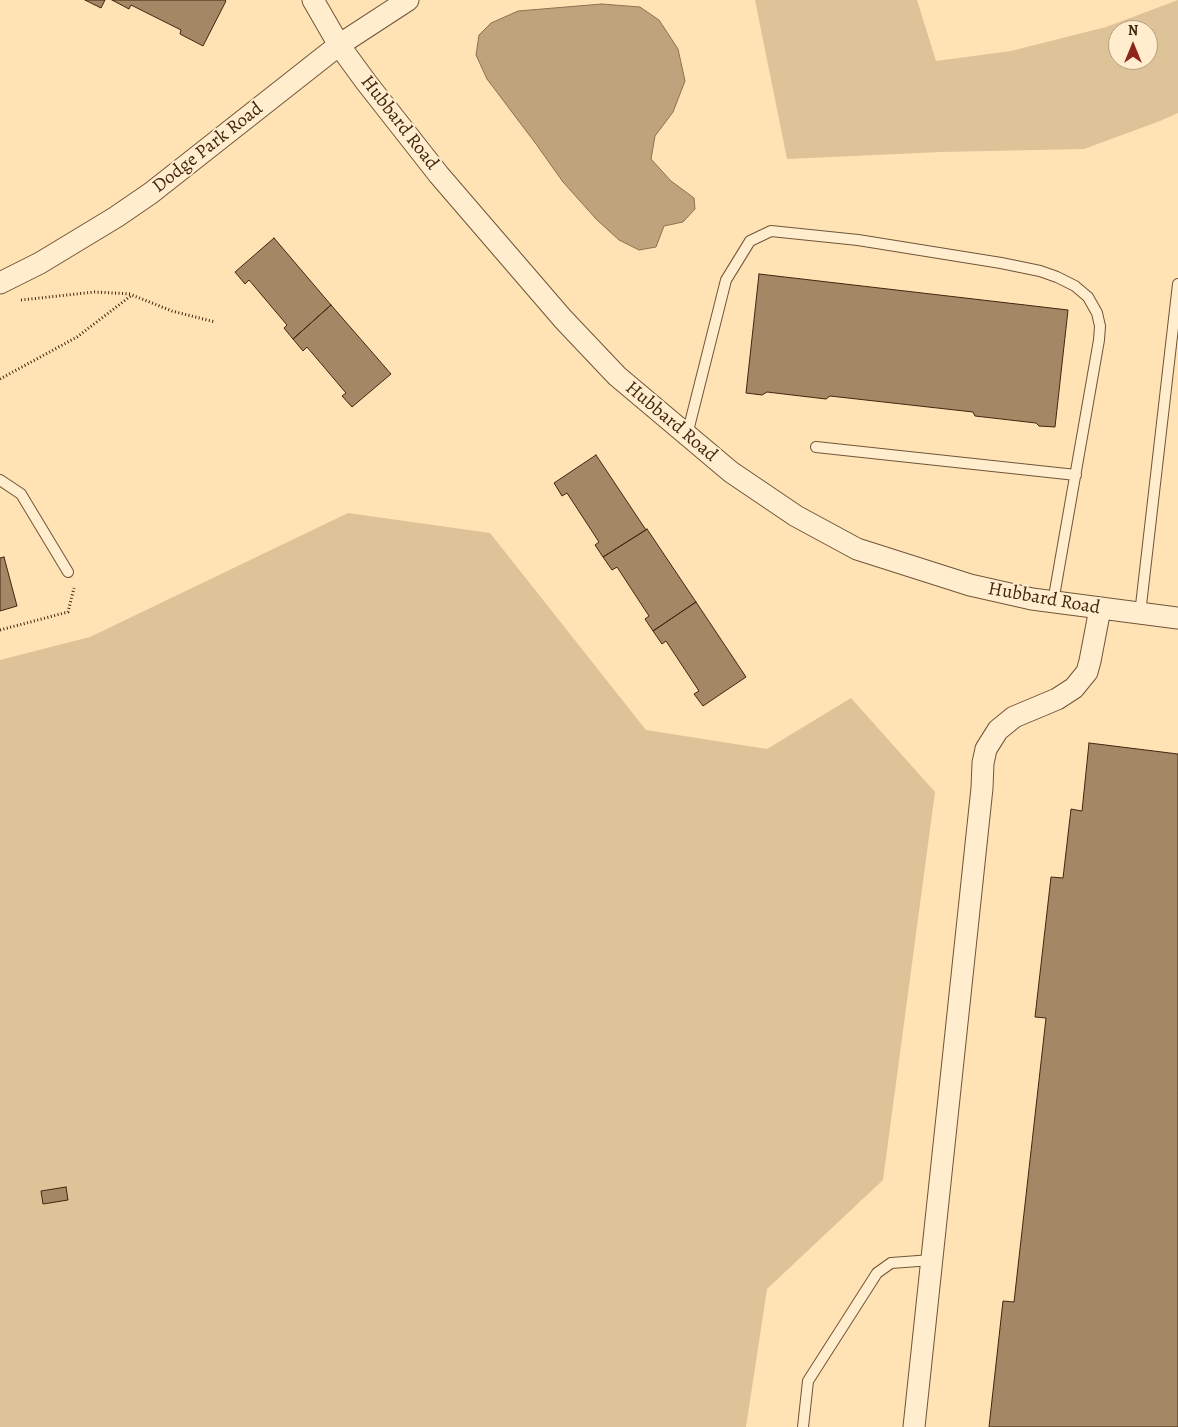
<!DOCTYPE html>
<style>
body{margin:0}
#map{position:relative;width:1178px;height:1427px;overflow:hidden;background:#ffe3b4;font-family:Alegreya,serif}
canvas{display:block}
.north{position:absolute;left:1108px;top:20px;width:50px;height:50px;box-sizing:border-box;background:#ffedce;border:1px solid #b39d82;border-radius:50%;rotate:0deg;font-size:14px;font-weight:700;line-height:20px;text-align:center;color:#412610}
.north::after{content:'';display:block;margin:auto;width:18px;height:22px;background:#8f2418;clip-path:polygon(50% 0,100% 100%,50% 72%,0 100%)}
</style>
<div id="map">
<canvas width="1178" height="1427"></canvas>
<div class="north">N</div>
</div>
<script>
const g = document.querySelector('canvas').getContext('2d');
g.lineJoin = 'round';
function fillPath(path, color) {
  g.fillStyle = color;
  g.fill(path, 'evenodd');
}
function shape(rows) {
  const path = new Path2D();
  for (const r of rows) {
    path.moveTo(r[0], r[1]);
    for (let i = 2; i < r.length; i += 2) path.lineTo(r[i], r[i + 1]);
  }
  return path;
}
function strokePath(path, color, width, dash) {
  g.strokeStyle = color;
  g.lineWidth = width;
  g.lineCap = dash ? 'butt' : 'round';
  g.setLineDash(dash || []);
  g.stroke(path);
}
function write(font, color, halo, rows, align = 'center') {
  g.font = font + ' Alegreya,serif';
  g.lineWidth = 4;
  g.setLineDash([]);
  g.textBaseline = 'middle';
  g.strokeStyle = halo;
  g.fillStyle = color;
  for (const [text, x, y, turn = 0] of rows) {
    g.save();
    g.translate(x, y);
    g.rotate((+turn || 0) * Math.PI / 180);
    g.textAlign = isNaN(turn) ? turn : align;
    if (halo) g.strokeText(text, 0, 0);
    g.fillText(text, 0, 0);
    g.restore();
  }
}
fillPath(shape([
 [755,0,917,0,936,61,1011,51,1106,27,1178,0,1178,113,1160,121,1084,149,941,152,787,159],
 [1118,30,1148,30,1148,60,1118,60],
 [348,513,490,533,646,730,767,749,851,698,935,792,883,1180,767,1289,746,1427,0,1427,0,660,90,637]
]), '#dfc398');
const water = shape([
 [602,4,640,7,659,20,678,49,685,81,673,112,655,136,651,159,671,181,694,198,695,209,683,222,664,226,656,247,639,250,619,240,597,220,563,182,536,144,487,79,476,55,479,35,491,23,518,11,602,4]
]);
fillPath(water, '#bea37c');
strokePath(water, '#8c7151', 1);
const building = shape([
 [85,0,105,0,101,8,85,0],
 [112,0,225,0,226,1,203,46,180,34,181,30,131,5,129,9,112,0],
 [274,238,331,305,293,339,284,328,287,325,249,280,245,284,235,272,274,238],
 [759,274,1068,310,1055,427,1039,426,1036,423,975,416,973,412,830,396,826,399,767,392,762,395,746,393,759,274],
 [331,305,391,374,352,407,342,396,346,393,307,347,303,351,293,339,331,305],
 [596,455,646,530,603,557,595,545,599,542,567,493,562,496,554,483,596,455],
 [647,529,696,602,653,631,645,619,649,616,617,567,612,570,603,557,647,529],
 [4,557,17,606,0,611,0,558,4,557],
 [696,602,746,677,703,706,694,694,699,691,666,641,662,644,653,631,696,602],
 [1089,743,1178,754,1178,1427,989,1427,1003,1301,1014,1302,1046,1018,1035,1017,1051,877,1063,878,1071,809,1082,811,1089,743],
 [66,1187,68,1200,43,1204,41,1191,66,1187]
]);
fillPath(building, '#a48865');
strokePath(building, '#412610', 1);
const service = shape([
 [687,435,726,280,750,241,771,231,858,240,1001,263,1040,271,1057,277,1075,286,1088,297,1097,313,1100,326,1099,340,1053,602],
 [816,447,1076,475],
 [0,480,21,494,68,572],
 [1140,614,1178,284],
 [803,1427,808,1381,877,1273,891,1263,932,1260]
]);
const minor = shape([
 [313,0,339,45,366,82,439,175,563,319,617,376,731,472,796,516,857,549,970,585,1032,599,1178,618],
 [0,283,40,263,116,217,151,193,339,45,408,0],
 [914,1427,982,788,983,763,986,749,998,730,1014,717,1057,699,1074,688,1087,672,1090,661,1100,609]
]);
strokePath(service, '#705539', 12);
strokePath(minor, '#705539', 23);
strokePath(shape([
 [21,300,95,292,132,294],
 [0,379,77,337,132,295,172,311,215,322],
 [0,630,68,612,74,588]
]), '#412610', 3, [1, 2.5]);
strokePath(service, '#ffedce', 10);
strokePath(minor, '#ffedce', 21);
write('19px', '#412610', '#ffedce', [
 ["Hubbard Road",399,123,52],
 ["Dodge Park Road",208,148,-38],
 ["Hubbard Road",671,422,40],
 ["Hubbard Road",1044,599,10]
]);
</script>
